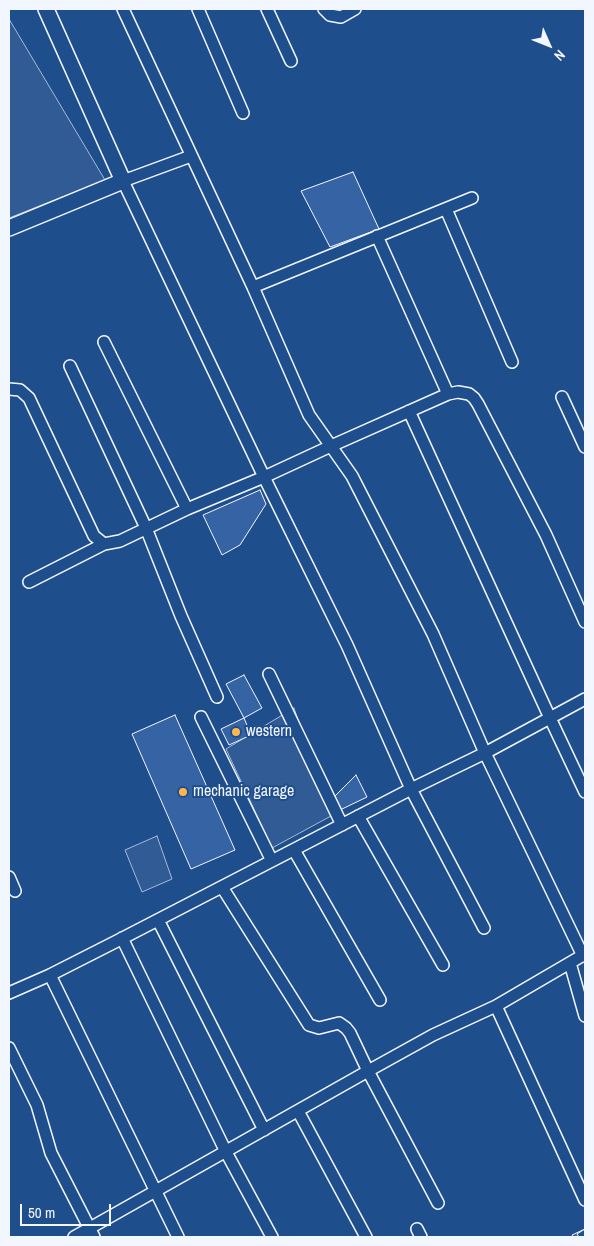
<!DOCTYPE html>
<style>
body{margin:0}
#map{position:relative;width:594px;height:1246px;overflow:hidden;background:#1f4e8c;font-family:"Archivo Narrow",sans-serif}
canvas{display:block}
.frame{position:absolute;inset:0;border:10px solid #f2f6ff;pointer-events:none}
.north{position:absolute;left:524px;top:20px;width:50px;height:50px;-webkit-text-stroke:4px #1f4e8c;paint-order:stroke;rotate:134deg;font-size:14px;font-weight:700;line-height:20px;text-align:center;color:#f2f6ff}
.north::after{content:'';display:block;margin:auto;width:18px;height:22px;background:#f2f6ff;clip-path:polygon(50% 0,100% 100%,50% 72%,0 100%)}
.scale{position:absolute;left:20px;top:1204px;width:91px;height:22px;box-sizing:border-box;border:2px solid #f2f6ff;border-top:0;padding-left:6px;font-size:15px;line-height:18px;white-space:nowrap;color:#f2f6ff;-webkit-text-stroke:4px #1f4e8c;paint-order:stroke}
</style>
<div id="map">
<canvas width="594" height="1246"></canvas>
<div class="frame"></div>
<div class="north">N</div>
<div class="scale">50 m</div>
</div>
<script>
const g = document.querySelector('canvas').getContext('2d');
g.lineJoin = 'round';
function fillPath(path, color) {
  g.fillStyle = color;
  g.fill(path, 'evenodd');
}
function shape(rows) {
  const path = new Path2D();
  for (const r of rows) {
    path.moveTo(r[0], r[1]);
    for (let i = 2; i < r.length; i += 2) path.lineTo(r[i], r[i + 1]);
  }
  return path;
}
function strokePath(path, color, width, dash) {
  g.strokeStyle = color;
  g.lineWidth = width;
  g.lineCap = dash ? 'butt' : 'round';
  g.setLineDash(dash || []);
  g.stroke(path);
}
function write(font, color, halo, rows, align = 'center') {
  g.font = font + ' "Archivo Narrow",sans-serif';
  g.lineWidth = 4;
  g.setLineDash([]);
  g.textBaseline = 'middle';
  g.strokeStyle = halo;
  g.fillStyle = color;
  for (const [text, x, y, turn = 0] of rows) {
    g.save();
    g.translate(x, y);
    g.rotate((+turn || 0) * Math.PI / 180);
    g.textAlign = isNaN(turn) ? turn : align;
    if (halo) g.strokeText(text, 0, 0);
    g.fillText(text, 0, 0);
    g.restore();
  }
}
const built = shape([
 [9,19,105,180,9,218,9,19],
 [294,708,331,816,272,848,226,749,294,708],
 [157,836,172,879,142,892,125,850,157,836]
]);
fillPath(built, '#305b95');
strokePath(built, '#a8bbd7', 1);
const building = shape([
 [353,172,379,229,330,247,301,191,353,172],
 [260,490,266,504,240,545,222,555,203,515,260,490],
 [244,675,262,708,244,718,226,684,244,675],
 [175,715,235,850,191,869,132,734,175,715],
 [244,718,251,735,229,745,221,729,244,718],
 [356,775,367,797,340,810,334,797,356,775],
 [585,1229,577,1234,579,1237,573,1237,572,1235,585,1229]
]);
fillPath(building, '#3563a3');
strokePath(building, '#f2f6ff', 1);
const street = shape([
 [198,9,243,113],
 [267,9,291,61],
 [324,9,330,15,341,17,355,9],
 [191,156,123,181,264,477,347,645,411,789,484,928],
 [446,209,512,362],
 [377,236,448,394],
 [253,287,472,198],
 [104,342,187,509],
 [70,366,146,528,181,616,217,697],
 [9,389,20,390,29,398,94,536,104,544,120,541,187,509,264,477,331,446,448,394,458,392,469,394,474,398,478,404,546,535,585,622],
 [562,397,585,447],
 [409,411,550,718,585,792],
 [29,582,104,544],
 [269,674,342,825],
 [201,717,272,861],
 [358,816,443,965],
 [294,850,380,1000],
 [9,877,15,891],
 [222,887,309,1025,319,1028,339,1023,346,1028,350,1033,368,1071,438,1203],
 [158,920,264,1130],
 [122,938,226,1152,272,1237],
 [583,956,485,753,585,699],
 [570,963,585,1016],
 [50,975,178,1237],
 [9,993,50,975,117,941,411,789,485,753,433,634,352,476,309,415,253,287,123,9],
 [496,1006,585,1200],
 [9,1048,37,1105,51,1153,94,1237],
 [298,1111,366,1237],
 [417,1229,421,1237],
 [74,1237,368,1071,433,1035,496,1006,585,954]
]);
const secondary = shape([
 [9,228,123,181,46,9]
]);
strokePath(street, '#f2f6ff', 14);
strokePath(secondary, '#f2f6ff', 18);
strokePath(street, '#1f4e8c', 11);
strokePath(secondary, '#1f4e8c', 15);
for (const [x, y, r, color] of [
 [236,732,5,"#ffb74d"],
 [183,792,5,"#ffb74d"]
]) {
  const dot = new Path2D();
  dot.arc(x, y, r, 0, 2 * Math.PI);
  g.fillStyle = color;
  g.fill(dot);
  strokePath(dot, '#1f4e8c', 2);
}
write('16px', '#f2f6ff', '#1f4e8c', [
 ["western",246,732],
 ["mechanic garage",193,792]
], 'left');
</script>
